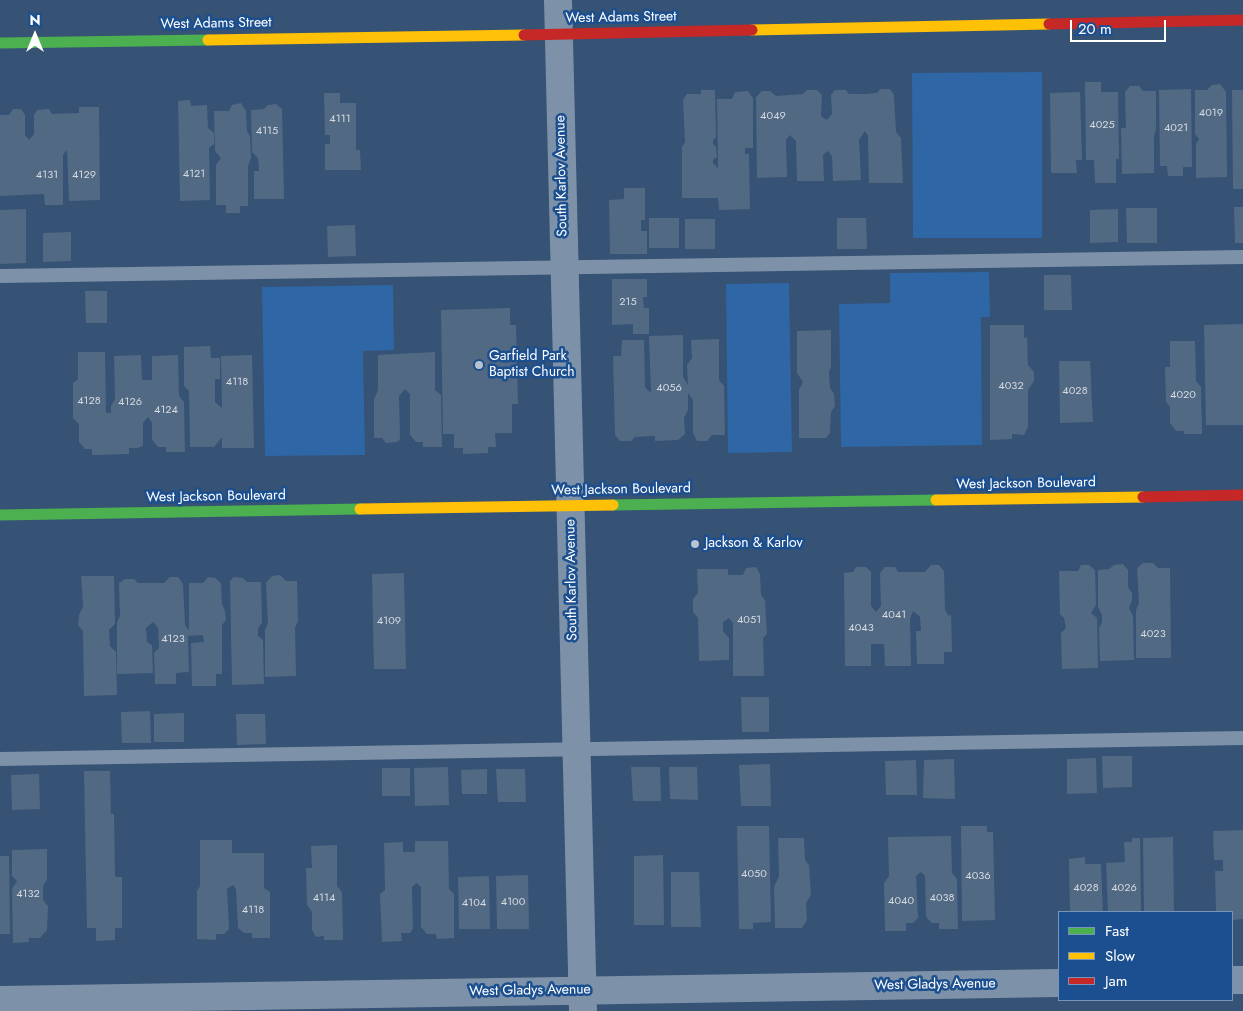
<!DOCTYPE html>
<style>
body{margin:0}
#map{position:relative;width:1243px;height:1011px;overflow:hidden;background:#365274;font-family:Jost,sans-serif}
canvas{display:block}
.legend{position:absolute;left:1058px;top:911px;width:175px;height:90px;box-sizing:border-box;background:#1b4f8f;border:1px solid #7695bc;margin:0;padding:6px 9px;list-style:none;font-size:15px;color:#fff}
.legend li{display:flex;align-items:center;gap:10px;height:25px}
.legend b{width:25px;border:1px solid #7695bc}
.north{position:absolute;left:10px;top:10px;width:50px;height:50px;-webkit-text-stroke:4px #1b4f8f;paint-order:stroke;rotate:0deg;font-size:14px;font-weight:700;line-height:20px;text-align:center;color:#fff}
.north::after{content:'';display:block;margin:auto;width:18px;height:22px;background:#fff;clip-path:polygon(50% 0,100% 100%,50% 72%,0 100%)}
.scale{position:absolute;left:1070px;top:20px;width:96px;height:22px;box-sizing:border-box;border:2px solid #fff;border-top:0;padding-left:6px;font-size:15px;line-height:18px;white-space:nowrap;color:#fff;-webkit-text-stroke:4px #1b4f8f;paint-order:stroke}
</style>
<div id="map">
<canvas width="1243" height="1011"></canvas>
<ul class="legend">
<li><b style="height:6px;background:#4caf50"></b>Fast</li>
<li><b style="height:6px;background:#ffc107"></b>Slow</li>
<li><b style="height:6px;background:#c62828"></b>Jam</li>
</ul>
<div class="north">N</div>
<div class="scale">20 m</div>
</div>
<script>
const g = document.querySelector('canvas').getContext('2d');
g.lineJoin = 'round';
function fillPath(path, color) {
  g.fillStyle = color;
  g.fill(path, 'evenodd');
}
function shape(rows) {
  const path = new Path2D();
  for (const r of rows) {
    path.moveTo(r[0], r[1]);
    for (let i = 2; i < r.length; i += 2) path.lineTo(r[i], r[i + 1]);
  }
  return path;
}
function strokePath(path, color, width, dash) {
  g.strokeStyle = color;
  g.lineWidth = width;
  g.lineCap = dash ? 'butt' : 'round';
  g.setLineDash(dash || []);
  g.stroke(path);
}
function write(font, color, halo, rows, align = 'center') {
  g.font = font + ' Jost,sans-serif';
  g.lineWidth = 5;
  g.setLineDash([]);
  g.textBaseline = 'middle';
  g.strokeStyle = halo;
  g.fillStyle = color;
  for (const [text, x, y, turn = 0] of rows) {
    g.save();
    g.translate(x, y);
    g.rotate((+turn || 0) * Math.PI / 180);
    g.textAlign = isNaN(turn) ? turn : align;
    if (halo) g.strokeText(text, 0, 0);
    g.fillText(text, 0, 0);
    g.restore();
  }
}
fillPath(shape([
 [1042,72,1042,238,913,238,912,73],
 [989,272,990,317,981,317,982,445,841,447,839,304,890,303,890,273],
 [789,283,792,452,728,453,726,284],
 [393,285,394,350,363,351,365,455,265,456,262,287]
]), '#2f66a5');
fillPath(shape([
 [1085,82,1101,82,1101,92,1118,92,1119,159,1116,159,1116,183,1095,183,1094,160,1086,160],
 [1220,84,1226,92,1227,177,1196,178,1196,144,1199,139,1195,134,1195,90,1207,90,1212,85],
 [1130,86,1139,86,1143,91,1156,91,1156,129,1154,136,1154,173,1122,174,1121,128,1126,128,1125,92],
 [880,89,890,89,894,95,896,132,901,138,903,183,869,183,868,136,865,131,859,140,861,180,833,181,832,156,828,151,823,155,824,181,797,181,796,141,790,135,786,140,787,177,757,178,756,97,762,91,770,91,776,96,803,94,807,90,817,90,822,95,821,116,827,120,832,114,831,95,835,90,846,90,849,94,865,94,877,93],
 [1191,89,1192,167,1183,167,1183,176,1168,176,1167,166,1160,166,1159,90],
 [701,90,715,90,716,137,713,140,713,144,716,147,717,157,713,160,713,163,718,168,717,99,732,99,735,92,748,91,753,98,753,148,745,148,745,154,749,154,750,209,719,210,718,198,682,198,682,147,685,142,683,100,687,94,701,94],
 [1232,90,1243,90,1243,189,1233,189],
 [1080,92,1082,160,1076,160,1077,173,1051,173,1050,93],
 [324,93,340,93,340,103,356,103,356,150,360,150,361,170,325,170,325,144,330,144,330,135,325,135],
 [190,100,191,106,207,105,208,128,214,133,214,144,209,148,210,200,180,201,178,101],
 [241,103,246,111,247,131,250,136,251,158,248,166,248,206,240,206,240,213,226,213,226,205,216,205,216,165,221,158,215,151,214,111,229,111,232,105],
 [276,104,282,109,284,199,254,199,254,171,259,171,258,158,252,152,251,110,264,109,268,105],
 [79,107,99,107,100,200,69,201,67,150,63,155,63,205,45,205,44,194,0,196,0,115,9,115,13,109,21,109,25,115,25,135,29,140,34,134,34,115,37,110,49,109,52,114,79,113],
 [624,188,645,188,645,220,641,220,641,231,647,231,647,254,610,254,609,200,624,199],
 [1234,207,1243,207,1243,243,1235,243],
 [1126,208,1157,208,1157,243,1127,243],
 [26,209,26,263,0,264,0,210],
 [1118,209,1118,242,1090,243,1090,210],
 [649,218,679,218,679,248,649,248],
 [837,218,866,218,867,249,837,249],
 [685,219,715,219,715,249,685,249],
 [355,225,356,256,328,257,327,226],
 [71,232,71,261,43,262,43,233],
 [1044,275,1071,275,1072,310,1044,310],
 [612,279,647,279,647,297,643,297,644,308,649,308,649,334,633,334,633,324,612,325],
 [85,291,107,291,107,323,86,323],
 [510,308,510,325,516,325,518,404,512,404,512,433,495,433,496,447,488,447,488,453,463,454,463,448,454,448,454,434,443,434,441,310],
 [1243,324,1243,425,1206,425,1204,325],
 [990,325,1024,325,1024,338,1027,337,1028,365,1034,372,1034,381,1028,390,1028,427,1024,435,1012,434,1012,439,990,440],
 [831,330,831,367,829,372,830,388,834,394,835,406,831,412,830,433,826,438,799,438,799,390,803,382,797,373,797,331],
 [683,335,683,377,688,385,687,365,692,358,691,340,719,339,719,380,724,386,725,435,712,435,707,441,697,441,693,433,693,400,688,393,688,410,684,418,685,434,678,440,655,441,655,436,651,436,635,437,631,441,620,441,615,435,613,356,621,356,622,340,644,340,645,387,651,393,649,336],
 [1170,341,1195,341,1196,381,1201,387,1202,434,1184,434,1184,431,1176,431,1170,423,1170,407,1166,402,1165,367,1170,367],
 [210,346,211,358,220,358,220,379,215,379,215,402,222,408,221,356,252,355,254,448,222,448,222,437,214,447,190,447,189,391,184,386,184,347],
 [78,352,105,352,106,413,111,413,111,406,115,399,114,356,141,355,142,380,152,380,152,356,178,355,179,396,184,402,185,452,166,452,166,447,158,447,152,440,152,423,148,417,143,423,143,446,137,448,129,448,129,454,92,455,92,449,85,449,79,442,79,424,73,418,73,383,78,379],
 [435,352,435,390,441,395,442,447,423,447,423,442,416,442,410,435,410,394,405,389,399,396,400,439,397,442,386,443,382,438,374,438,374,399,378,390,378,355],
 [1059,361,1090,361,1093,422,1060,423],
 [1143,563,1153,563,1158,568,1170,568,1171,658,1136,658,1136,610,1139,603,1137,568],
 [1123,564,1128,570,1128,587,1132,593,1132,600,1129,608,1133,616,1134,660,1100,661,1099,628,1102,623,1102,615,1098,607,1098,570,1109,569,1114,565],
 [931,565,939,565,944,571,945,610,949,616,951,614,952,652,944,652,944,664,917,664,916,631,921,631,920,617,913,611,910,619,911,666,885,666,884,644,871,644,871,666,845,666,844,573,853,572,856,567,866,567,871,572,871,606,876,612,881,606,880,573,885,567,895,567,898,572,925,572],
 [1081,565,1089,565,1095,570,1096,605,1091,613,1097,618,1098,668,1062,669,1061,633,1066,628,1064,618,1060,614,1059,571,1078,571],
 [756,567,760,574,761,595,765,600,767,634,763,638,764,676,733,676,733,623,729,618,723,622,723,631,729,638,729,660,699,661,698,618,693,612,693,599,698,593,697,569,728,569,728,575,743,575,746,568],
 [404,573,406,669,374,669,372,574],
 [280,575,286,581,297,581,298,621,295,628,296,676,265,677,265,630,268,623,266,583,272,576],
 [81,576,114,576,115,624,109,630,110,646,116,652,117,695,84,696,83,631,78,625,79,615,83,607],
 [170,577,178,577,183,584,185,625,189,631,189,583,203,583,208,577,215,578,221,583,222,604,225,611,226,620,222,625,222,674,216,674,216,686,192,686,191,643,204,642,203,635,188,636,189,672,176,673,176,684,155,684,154,653,159,648,158,628,153,622,146,628,147,642,152,645,153,673,117,674,117,622,120,616,119,583,125,579,134,579,138,583,164,583],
 [234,577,243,578,247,582,261,582,262,623,258,628,258,636,263,640,264,684,232,685,230,581],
 [741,697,769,697,769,732,742,732],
 [150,711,151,743,122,743,121,712],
 [184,713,184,742,154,742,154,714],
 [236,714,265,714,266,744,237,745],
 [1102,756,1132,756,1132,787,1103,788],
 [1096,758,1097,793,1067,794,1067,759],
 [954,759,955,799,923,798,924,760],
 [916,760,917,795,886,795,885,761],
 [770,764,771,806,741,806,739,765],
 [448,767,449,805,415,806,414,768],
 [631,767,660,767,661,801,633,801],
 [669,767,697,767,698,800,670,799],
 [382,768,410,768,410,796,382,796],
 [487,769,487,794,462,794,461,770],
 [496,769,525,769,526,802,498,802],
 [84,771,110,771,111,814,114,814,115,877,122,877,122,928,115,928,115,940,96,941,96,928,87,928],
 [39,774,40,809,12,810,11,775],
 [737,826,769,826,771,922,753,923,753,929,739,929],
 [961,826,987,826,987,832,993,832,995,920,962,921],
 [1243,830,1243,919,1232,920,1232,912,1216,912,1215,871,1223,871,1223,860,1214,860,1213,831],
 [951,836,952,873,957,879,958,929,939,929,939,923,932,923,926,917,925,876,921,872,916,876,918,918,913,923,906,923,906,931,885,931,884,883,889,876,888,837],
 [1173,837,1174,912,1144,912,1143,838],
 [778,838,804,838,805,860,809,865,811,895,806,903,807,920,802,928,775,928,774,887,779,876],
 [1132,838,1140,838,1141,912,1108,912,1106,863,1125,862,1124,842,1132,842],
 [200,840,232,840,232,853,264,853,264,888,270,892,270,938,252,938,252,933,244,933,238,928,236,889,233,885,227,889,229,929,224,934,216,934,216,940,197,939,197,891,200,886],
 [415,841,448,841,449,889,454,894,454,938,437,939,436,934,427,934,421,927,421,887,417,883,412,887,413,929,410,933,401,933,402,941,382,942,380,894,385,890,384,843,403,842,403,852,415,852],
 [337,845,337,886,342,892,343,940,324,940,324,936,316,937,312,930,312,912,307,905,306,868,312,868,311,846],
 [47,849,47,880,43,886,43,900,48,906,47,930,40,938,29,938,29,942,13,943,12,889,17,881,12,876,12,850],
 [663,855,664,925,634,925,634,856],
 [0,856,9,856,10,934,0,934],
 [1085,857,1085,864,1101,864,1103,912,1070,912,1069,859],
 [671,872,699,872,701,927,671,927],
 [528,875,529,929,497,929,496,876],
 [489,876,490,929,459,929,458,877]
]), '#526984');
strokePath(shape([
 [0,276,1243,257],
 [0,759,1243,738]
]), '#7d92a8', 14);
strokePath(shape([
 [558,0,583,1011],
 [1232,980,1243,980],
 [0,1000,1059,983]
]), '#7d92a8', 28);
strokePath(shape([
 [0,43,208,40],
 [613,505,936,500],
 [0,515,360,509]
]), '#4caf50', 11);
strokePath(shape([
 [752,30,1049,24],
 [208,40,524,35],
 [936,500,1143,497],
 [360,509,613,505]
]), '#ffc107', 11);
strokePath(shape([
 [1049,24,1243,20],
 [524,35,752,30],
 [1143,497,1243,495]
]), '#c62828', 11);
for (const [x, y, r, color] of [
 [479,365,5,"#b9c2ce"],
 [695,544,5,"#b9c2ce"]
]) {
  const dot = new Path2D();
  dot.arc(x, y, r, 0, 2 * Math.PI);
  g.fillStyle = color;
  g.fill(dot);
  strokePath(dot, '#1b4f8f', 2);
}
write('11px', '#d4dae0', null, [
 ["4019",1211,113],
 ["4049",773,116],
 ["4111",340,119],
 ["4025",1102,125],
 ["4021",1176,128],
 ["4115",267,131],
 ["4121",194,174],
 ["4131",47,175],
 ["4129",84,175],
 ["215",628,302],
 ["4118",237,382],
 ["4032",1011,386],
 ["4056",669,388],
 ["4028",1075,391],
 ["4020",1183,395],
 ["4128",89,401],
 ["4126",130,402],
 ["4124",166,410],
 ["4041",894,615],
 ["4051",749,620],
 ["4109",389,621],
 ["4043",861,628],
 ["4023",1153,634],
 ["4123",173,639],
 ["4050",754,874],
 ["4036",978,876],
 ["4028",1086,888],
 ["4026",1124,888],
 ["4132",28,894],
 ["4114",324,898],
 ["4038",942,898],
 ["4040",901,901],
 ["4100",513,902],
 ["4104",474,903],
 ["4118",253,910]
]);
write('14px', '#fff', '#1b4f8f', [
 ["West Adams Street",621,18,-1],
 ["West Adams Street",216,24,-1],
 ["South Karlov Avenue",562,176,-91],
 ["West Jackson Boulevard",1026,484,-1],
 ["West Jackson Boulevard",621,490,-1],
 ["West Jackson Boulevard",216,497,-1],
 ["South Karlov Avenue",572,580,-91],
 ["West Gladys Avenue",935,985,-1],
 ["West Gladys Avenue",530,991,-1]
]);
write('14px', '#fff', '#1b4f8f', [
 ["Garfield Park",489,357],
 ["Baptist Church",489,373],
 ["Jackson & Karlov",705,544]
], 'left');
</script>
